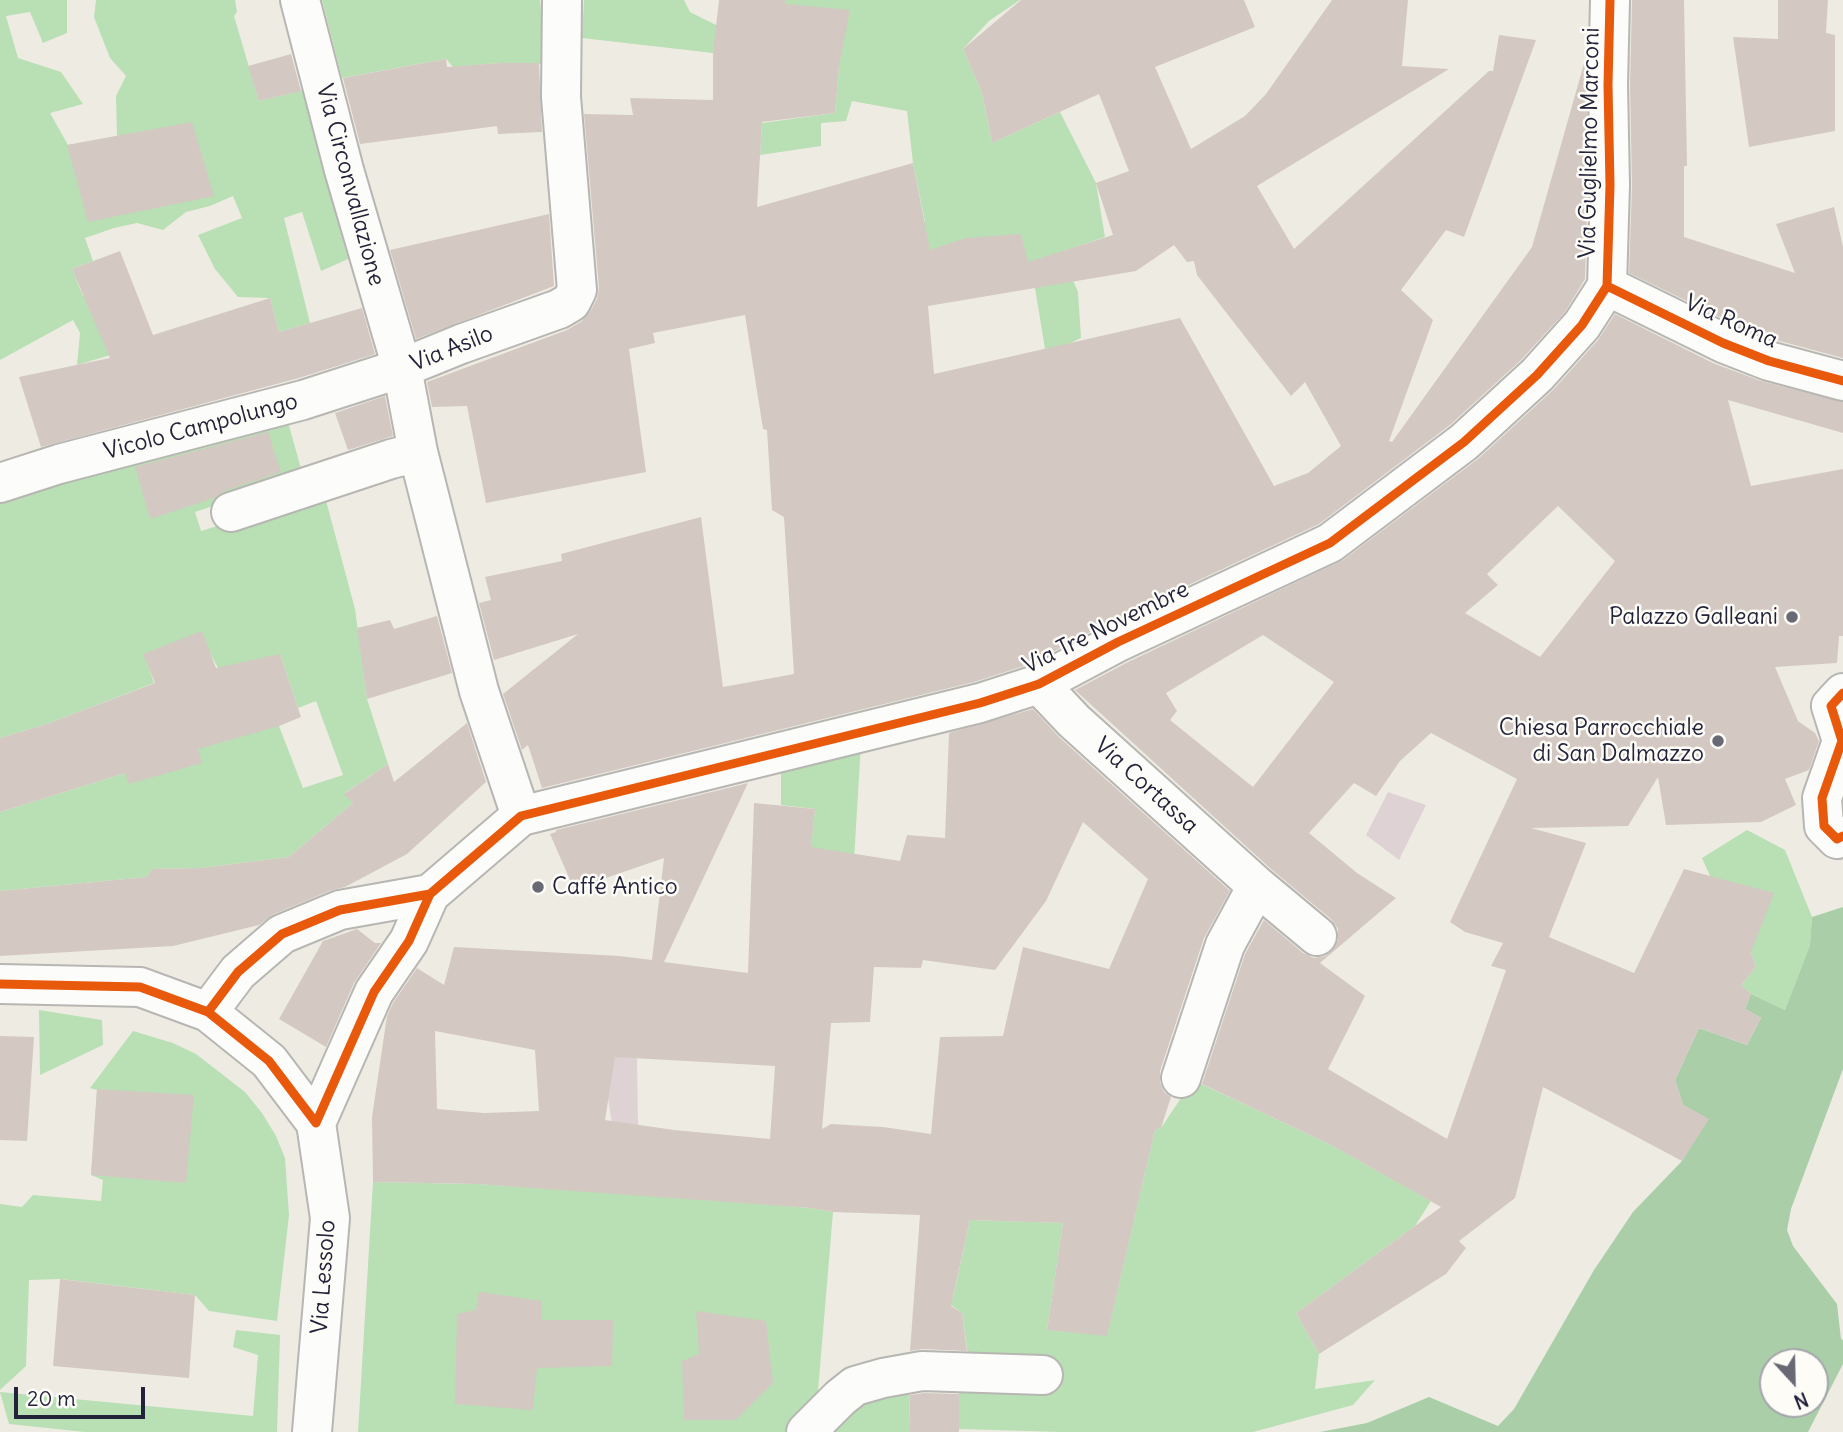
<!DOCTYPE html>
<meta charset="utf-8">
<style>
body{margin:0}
#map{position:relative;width:1843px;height:1432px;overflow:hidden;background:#eeece2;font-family:Delius,sans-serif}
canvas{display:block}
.north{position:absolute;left:1759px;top:1348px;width:70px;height:70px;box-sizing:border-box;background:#fdfcf7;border:2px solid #a5a5ac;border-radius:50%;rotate:158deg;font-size:19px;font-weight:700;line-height:28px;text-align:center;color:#22223b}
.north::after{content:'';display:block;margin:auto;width:24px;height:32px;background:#696975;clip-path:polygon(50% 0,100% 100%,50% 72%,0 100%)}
.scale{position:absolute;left:14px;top:1387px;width:131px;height:32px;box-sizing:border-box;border:4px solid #22223b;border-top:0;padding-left:9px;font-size:21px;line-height:24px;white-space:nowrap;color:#22223b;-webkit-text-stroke:5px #fdfcf7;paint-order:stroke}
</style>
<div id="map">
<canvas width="1843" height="1432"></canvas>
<div class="north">N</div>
<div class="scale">20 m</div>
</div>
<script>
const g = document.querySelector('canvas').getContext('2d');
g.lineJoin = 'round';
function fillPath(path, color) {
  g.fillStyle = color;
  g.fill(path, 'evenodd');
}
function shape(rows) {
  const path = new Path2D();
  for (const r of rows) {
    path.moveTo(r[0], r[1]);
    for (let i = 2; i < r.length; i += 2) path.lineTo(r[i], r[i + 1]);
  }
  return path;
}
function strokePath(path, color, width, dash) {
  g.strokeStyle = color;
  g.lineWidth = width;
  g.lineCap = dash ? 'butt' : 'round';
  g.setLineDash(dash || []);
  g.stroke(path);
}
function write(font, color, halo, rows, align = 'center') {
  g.font = font + ' Delius,sans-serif';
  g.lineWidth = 5;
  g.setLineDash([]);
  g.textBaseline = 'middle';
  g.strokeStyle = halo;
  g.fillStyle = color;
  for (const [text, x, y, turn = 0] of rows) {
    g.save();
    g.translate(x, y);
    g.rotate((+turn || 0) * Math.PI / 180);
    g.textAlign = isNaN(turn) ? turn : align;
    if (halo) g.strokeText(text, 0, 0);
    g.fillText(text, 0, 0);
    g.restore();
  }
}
fillPath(shape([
 [1388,792,1426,805,1399,860,1366,835],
 [615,1054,637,1058,638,1125,612,1124,608,1098]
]), '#dfd2d4');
fillPath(shape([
 [0,0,67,0,67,33,43,43,30,12,6,16,18,58,61,72,83,104,50,113,68,145,117,136,116,96,126,76,110,58,94,17,96,0,235,0,237,12,234,16,259,101,308,89,333,205,348,259,321,271,302,212,284,218,310,323,279,332,270,298,238,297,215,269,198,235,242,218,233,196,210,206,186,212,163,230,137,223,114,228,85,238,93,261,72,269,83,296,101,290,124,351,77,365,80,333,73,320,0,360],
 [322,0,540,0,546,64,500,63,453,67,446,59,342,78],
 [584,0,684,0,690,12,718,26,713,53,582,38],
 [785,0,1020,0,989,21,963,49,982,93,992,143,1060,112,1096,183,1105,237,1061,252,1078,292,1081,338,1064,346,1045,349,1035,288,909,258,899,232,925,222,913,163,907,111,852,101,846,121,821,123,821,146,760,155,762,123,835,113,839,66,785,4],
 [285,411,303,476,195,512,201,531,324,493,355,609,367,699,388,764,345,793,353,803,289,857,202,868,153,869,147,877,0,891,0,812,125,773,178,687,218,668,208,649,144,654,154,683,47,724,0,738,0,494],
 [280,654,298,708,316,701,343,775,303,788,279,726],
 [861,744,852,893,809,863,815,809,781,805,781,763],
 [1747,830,1785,850,1812,917,1810,945,1785,1010,1751,994,1741,985,1756,967,1751,952,1710,876,1702,858],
 [39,1010,102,1020,103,1045,40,1075],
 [133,1031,173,1043,196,1054,245,1092,262,1113,276,1136,285,1158,289,1215,277,1321,209,1311,195,1295,61,1279,29,1280,26,1366,0,1390,0,1204,22,1207,33,1195,101,1201,103,1180,91,1175,97,1090,90,1088],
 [1193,1080,1331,1145,1431,1201,1415,1226,1296,1313,1319,1354,1315,1389,1375,1380,1353,1405,1253,1432,1061,1432,959,1429,959,1391,968,1355,962,1313,944,1300,953,1298,970,1220,1063,1223,1047,1330,1107,1335,1155,1130,1161,1128],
 [373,1182,477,1184,603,1192,811,1208,833,1212,817,1403,791,1432,358,1432],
 [236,1330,280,1335,277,1432,85,1432,9,1424,0,1392,253,1416,258,1355,233,1347],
 [910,1388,909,1432,817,1432,868,1391]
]), '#b9dfb4');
fillPath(shape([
 [1843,907,1843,1069,1791,1209,1787,1230,1793,1246,1837,1304,1841,1339,1843,1340,1843,1364,1808,1432,1320,1432,1367,1423,1429,1397,1498,1426,1514,1409,1594,1270,1633,1212,1682,1161,1708,1119,1683,1105,1675,1080,1699,1028,1747,1045,1761,1018,1745,1009,1751,994,1785,1010,1810,945,1812,917],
 [1773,1362,1815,1362,1815,1404,1773,1404]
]), '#aacea8');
fillPath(shape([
 [719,0,785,0,785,4,850,10,839,66,835,113,762,122,757,207,913,163,930,250,966,238,1021,234,1028,262,1113,235,1096,183,1129,171,1099,94,992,143,982,93,963,49,1021,0,1244,0,1255,27,1155,67,1191,149,1245,116,1266,94,1332,0,1408,0,1402,66,1449,69,1257,186,1294,249,1489,71,1493,71,1499,35,1536,40,1464,237,1446,230,1401,290,1433,320,1389,441,1392,442,1532,247,1587,53,1588,185,1585,279,1565,312,1521,360,1450,425,1319,524,1109,622,1030,664,974,682,542,788,528,745,522,750,503,694,578,634,494,660,479,603,491,600,485,577,562,561,561,554,701,517,723,687,794,674,784,517,772,510,767,430,763,429,745,315,653,333,655,343,629,349,646,472,486,503,467,406,432,407,427,382,567,330,582,321,590,312,597,299,599,288,584,114,633,115,630,98,713,100,713,53],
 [1174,245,1187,262,1194,261,1197,275,1291,396,1305,382,1341,446,1308,473,1274,486,1180,318,934,374,928,306,1136,271],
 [1632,0,1684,0,1687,166,1684,166,1684,237,1795,273,1776,224,1834,207,1843,247,1843,358,1776,340,1732,323,1629,273,1632,186,1630,85],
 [1778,0,1828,0,1826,33,1835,35,1835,131,1749,147,1733,37,1778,39],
 [291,54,301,91,259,101,248,66],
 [446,59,447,67,500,63,539,63,542,132,498,134,497,126,360,144,343,78],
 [192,122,214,196,88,222,67,145],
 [549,214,554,286,416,339,390,250],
 [120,251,153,335,270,298,279,332,362,308,375,354,299,378,41,447,19,377,110,358,72,269],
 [1615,314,1713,363,1761,381,1843,402,1843,433,1728,400,1751,486,1843,469,1843,636,1839,636,1837,663,1775,667,1798,721,1815,733,1819,741,1809,770,1785,779,1796,805,1761,822,1666,825,1658,777,1628,826,1531,828,1586,843,1549,937,1634,973,1684,869,1774,893,1751,952,1756,967,1741,985,1751,994,1745,1009,1761,1018,1747,1045,1699,1028,1675,1080,1683,1105,1709,1119,1682,1161,1543,1087,1515,1198,1459,1241,1466,1248,1446,1274,1319,1354,1296,1313,1441,1207,1331,1145,1202,1084,1245,954,1264,920,1303,953,1314,958,1325,956,1333,950,1338,940,1338,929,1331,919,1271,869,1075,690,1128,662,1343,560,1479,458,1553,390,1598,340],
 [1558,506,1615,561,1540,657,1465,613,1498,585,1487,574],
 [1263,635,1334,682,1253,787,1170,720,1177,711,1166,693],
 [1431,733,1517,779,1450,922,1465,932,1503,943,1491,966,1506,970,1447,1139,1328,1069,1365,996,1320,963,1396,898,1357,873,1309,833,1354,783,1376,796,1400,761],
 [385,396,393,436,348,450,335,413],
 [268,432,281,472,224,491,214,498,150,519,135,467],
 [437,616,452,673,367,699,357,628,390,620,394,629],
 [202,631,216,668,280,654,301,717,279,726,198,749,202,763,129,784,125,773,0,812,0,738,47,724,155,683,143,654],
 [1033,709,1059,737,1230,891,1204,938,1160,1071,1160,1083,1164,1092,1171,1097,1161,1128,1155,1130,1107,1336,1047,1330,1063,1223,970,1220,951,1306,962,1313,967,1351,922,1349,910,1351,920,1215,833,1212,811,1208,477,1184,373,1182,372,1117,387,1016,393,1003,417,968,444,985,454,947,619,956,652,960,664,858,574,889,550,834,556,832,556,830,748,783,664,962,748,973,754,803,815,809,811,847,900,861,907,835,945,838,949,733],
 [1083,822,1148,879,1109,969,1023,947,1003,1036,940,1037,931,1134,883,1127,831,1124,822,1129,831,1023,870,1022,874,967,921,968,923,960,995,970,1046,901],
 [435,1031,535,1050,539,1111,484,1113,437,1109],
 [615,1057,775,1066,770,1139,674,1130,605,1120],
 [467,723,486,782,407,854,345,887,332,890,274,914,259,925,173,946,0,956,0,891,147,877,152,869,202,868,289,857,353,803,344,794,388,764,394,782],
 [357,929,375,943,381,943,354,983,326,1047,279,1019,323,941],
 [0,1036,34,1037,27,1141,0,1140],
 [97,1089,194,1095,186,1183,91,1175],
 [60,1279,195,1295,189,1378,53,1366],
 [479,1292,542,1301,541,1320,613,1320,612,1366,537,1368,533,1410,455,1404,457,1314,476,1310],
 [696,1311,766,1321,773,1383,736,1420,684,1420,682,1361,699,1354],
 [924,1393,959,1394,959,1432,909,1432,910,1395]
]), '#d4c8c2');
const street = shape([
 [300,0,344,170,402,368,418,452,479,691,521,816],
 [1607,286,1610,185,1608,85,1610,0],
 [1607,286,1723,343,1769,361,1843,381],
 [0,483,59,464,303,400,402,368,461,344,559,309,571,302,577,290,561,97,562,0],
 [231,512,391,459,418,452],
 [1039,684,1074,721,1257,886,1317,936],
 [1843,693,1831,706,1842,741,1822,798,1824,826,1837,839,1843,836],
 [0,984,140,987,208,1012,269,1061,316,1123,330,1218,312,1432],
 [208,1012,238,972,282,934,340,910,430,894],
 [1181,1078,1225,945,1257,886],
 [316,1123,374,992,409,941,430,894,521,816,980,703,1039,684,1118,642,1330,543,1464,442,1537,375,1582,325,1607,286],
 [806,1432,840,1398,855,1386,883,1378,922,1371,1043,1375]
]);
strokePath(street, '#b7b6b2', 42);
strokePath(street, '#fcfcfb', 38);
strokePath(shape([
 [1607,286,1610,185,1608,85,1610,0],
 [1607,286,1723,343,1769,361,1843,381],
 [1843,693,1831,706,1842,741,1822,798,1824,826,1837,839,1843,836],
 [0,984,140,987,208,1012,269,1061,316,1123,374,992,409,941,430,894,521,816,980,703,1039,684,1118,642,1330,543,1464,442,1537,375,1582,325,1607,286],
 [208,1012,238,972,282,934,340,910,430,894]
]), '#e8590c', 9);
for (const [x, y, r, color] of [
 [1792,617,7,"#696975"],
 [1718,741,7,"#696975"],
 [538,887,7,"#696975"]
]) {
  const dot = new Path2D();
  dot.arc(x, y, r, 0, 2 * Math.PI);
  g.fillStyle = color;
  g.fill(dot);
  strokePath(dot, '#fdfcf7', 2.5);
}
write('23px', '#22223b', '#fdfcf7', [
 ["Via Guglielmo Marconi",1590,143,-89],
 ["Via Circonvallazione",350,185,75],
 ["Via Roma",1731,322,24],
 ["Via Asilo",452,349,-22],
 ["Vicolo Campolungo",201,427,-15],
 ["Via Tre Novembre",1106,628,-26],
 ["Via Cortassa",1146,786,42],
 ["Via Lessolo",324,1277,-86]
]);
write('23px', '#22223b', '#fdfcf7', [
 ["Palazzo Galleani",1778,617],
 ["Chiesa Parrocchiale",1704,728],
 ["di San Dalmazzo",1704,754],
 ["Caffé Antico",552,887,"left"]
], 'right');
</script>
